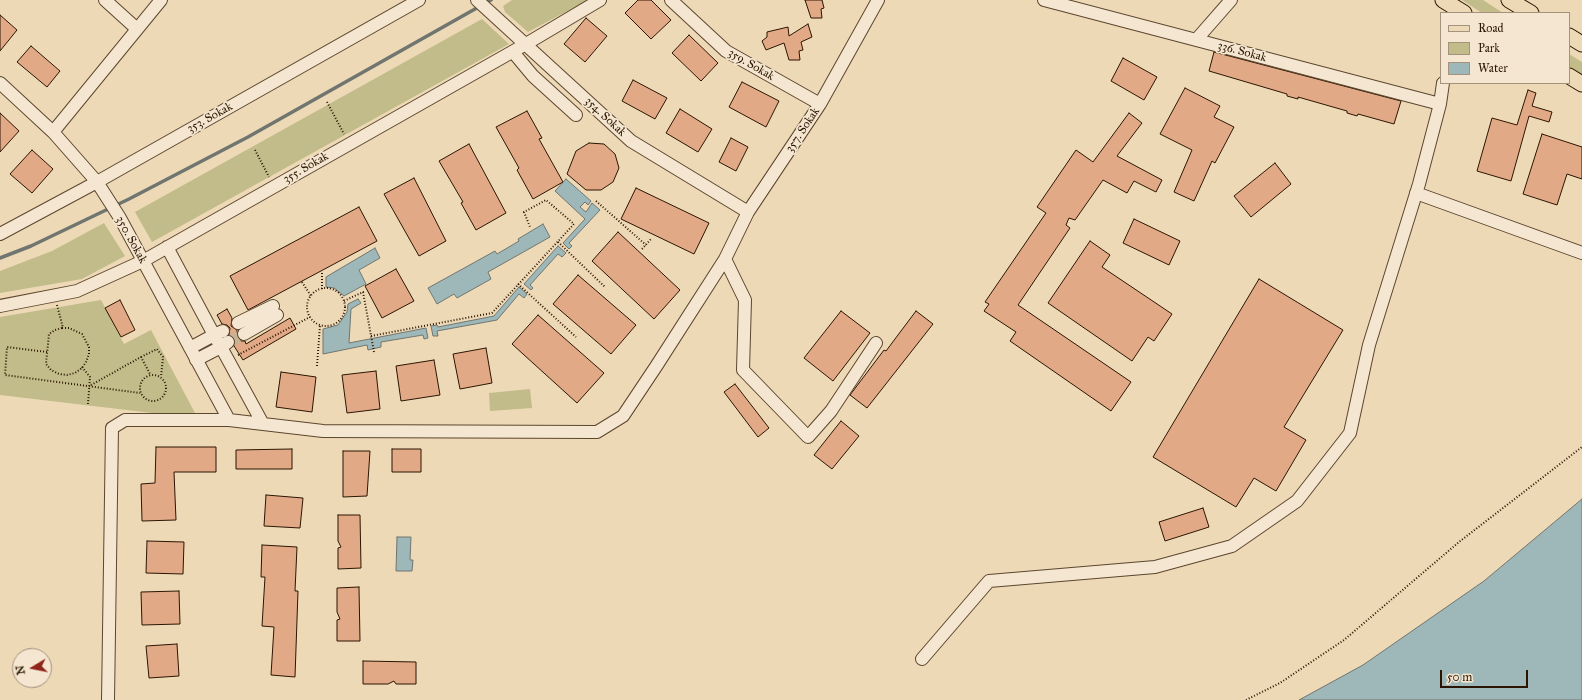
<!DOCTYPE html>
<style>
body{margin:0}
#map{position:relative;width:1582px;height:700px;overflow:hidden;background:#eed9b7;font-family:"IM FELL Great Primer",serif}
canvas{display:block}
.legend{position:absolute;left:1440px;top:12px;width:130px;height:72px;box-sizing:border-box;background:#f4e6d0;border:1px solid #a4927d;margin:0;padding:5px 7px;list-style:none;font-size:12px;color:#2b1501}
.legend li{display:flex;align-items:center;gap:8px;height:20px}
.legend b{width:20px;border:1px solid #a4927d}
.north{position:absolute;left:12px;top:648px;width:40px;height:40px;box-sizing:border-box;background:#f4e6d0;border:1px solid #a4927d;border-radius:50%;rotate:260deg;font-size:11px;font-weight:700;line-height:16px;text-align:center;color:#2b1501}
.north::after{content:'';display:block;margin:auto;width:14px;height:18px;background:#8f2418;clip-path:polygon(50% 0,100% 100%,50% 72%,0 100%)}
.scale{position:absolute;left:1440px;top:670px;width:88px;height:18px;box-sizing:border-box;border:2px solid #2b1501;border-top:0;padding-left:5px;font-size:12px;line-height:14px;white-space:nowrap;color:#2b1501;-webkit-text-stroke:3px #f4e6d0;paint-order:stroke}
</style>
<div id="map">
<canvas width="1582" height="700"></canvas>
<ul class="legend">
<li><b style="height:5px;background:#eed9b7"></b>Road</li>
<li><b style="height:11px;background:#c1bc89"></b>Park</li>
<li><b style="height:11px;background:#9eb7b9"></b>Water</li>
</ul>
<div class="north">N</div>
<div class="scale">50 m</div>
</div>
<script>
const g = document.querySelector('canvas').getContext('2d');
g.lineJoin = 'round';
function fillPath(path, color) {
  g.fillStyle = color;
  g.fill(path, 'evenodd');
}
function shape(rows) {
  const path = new Path2D();
  for (const r of rows) {
    if (r.length === 3) {
      path.moveTo(r[0] + r[2], r[1]);
      path.arc(r[0], r[1], r[2], 0, 2 * Math.PI);
      continue;
    }
    path.moveTo(r[0], r[1]);
    for (let i = 2; i < r.length; i += 2) path.lineTo(r[i], r[i + 1]);
  }
  return path;
}
function strokePath(path, color, width, dash) {
  g.strokeStyle = color;
  g.lineWidth = width;
  g.lineCap = dash ? 'butt' : 'round';
  g.setLineDash(dash || []);
  g.stroke(path);
}
function write(font, color, halo, rows, align = 'center') {
  g.font = font + ' "IM FELL Great Primer",serif';
  g.lineWidth = 3.5;
  g.setLineDash([]);
  g.textBaseline = 'middle';
  g.strokeStyle = halo;
  g.fillStyle = color;
  for (const [text, x, y, turn = 0] of rows) {
    g.save();
    g.translate(x, y);
    g.rotate((+turn || 0) * Math.PI / 180);
    g.textAlign = isNaN(turn) ? turn : align;
    if (halo) g.strokeText(text, 0, 0);
    g.fillText(text, 0, 0);
    g.restore();
  }
}
fillPath(shape([
 [512,0,588,0,528,32,505,12,503,6],
 [1462,0,1483,0,1503,13,1482,13],
 [482,19,509,44,152,242,135,212],
 [1569,54,1582,62,1582,76,1569,68],
 [104,223,125,256,82,279,0,293,0,271,52,251],
 [101,300,124,344,151,330,195,413,186,417,0,395,0,317],
 [530,389,532,408,490,411,489,393]
]), '#c1bc89');
const water = shape([
 [566,179,591,201,588,205,585,202,580,207,586,212,592,203,600,210,569,243,572,246,569,249,563,243,585,219,555,191,566,179],
 [543,224,550,237,488,272,491,279,457,298,454,294,437,304,428,288,495,251,497,254,519,241,518,239,543,224],
 [558,246,566,253,562,257,558,254,530,285,533,288,531,290,524,284,558,246],
 [375,248,380,258,359,270,366,284,344,296,334,288,326,287,326,277,375,248],
 [519,287,527,294,524,298,519,294,497,320,437,331,438,336,433,336,431,326,437,325,438,327,494,316,519,287],
 [358,299,361,303,351,309,349,343,426,328,428,338,424,339,423,335,381,342,381,347,368,350,367,345,323,354,323,329,338,325,347,312,348,304,358,299],
 [1582,499,1582,700,1299,700,1363,665,1484,581,1582,499],
 [397,537,411,537,410,560,413,560,412,571,396,571,397,537]
]);
fillPath(water, '#9eb7b9');
strokePath(water, '#70766f', 1);
strokePath(shape([
 [0,258,31,246,129,199,248,137,491,0]
]), '#70766f', 3.5);
const building = shape([
 [638,0,651,0,671,20,651,39,625,13,638,0],
 [805,0,822,0,824,8,821,9,822,18,811,18,805,0],
 [0,15,17,30,0,51,0,15],
 [586,18,607,36,585,62,564,44,586,18],
 [808,24,812,37,801,42,803,50,799,51,800,60,789,60,784,43,766,50,762,41,767,37,767,32,788,27,789,36,808,24],
 [689,35,718,63,701,81,672,53,689,35],
 [31,46,60,71,47,87,17,62,31,46],
 [1214,52,1401,101,1394,124,1358,114,1357,116,1347,113,1347,111,1298,97,1298,99,1287,96,1287,94,1209,71,1214,52],
 [1123,58,1157,77,1144,100,1111,81,1123,58],
 [633,80,667,98,655,119,622,101,633,80],
 [742,82,779,101,766,127,729,107,742,82],
 [1185,88,1220,106,1214,117,1234,127,1215,163,1212,161,1194,201,1174,192,1192,150,1160,134,1185,88],
 [1528,90,1536,93,1532,106,1552,112,1549,122,1529,116,1511,181,1477,171,1492,118,1517,125,1528,90],
 [680,109,712,129,698,152,666,133,680,109],
 [527,111,542,138,539,139,563,182,533,199,517,170,519,168,496,127,527,111],
 [0,113,19,131,0,152,0,113],
 [1129,113,1142,123,1117,156,1162,180,1156,192,1134,181,1127,193,1103,180,1075,220,1069,218,1066,225,1070,228,1018,305,1131,382,1111,411,1010,341,1016,332,984,311,989,304,985,302,1046,213,1037,207,1076,150,1093,162,1129,113],
 [1542,134,1582,147,1582,179,1567,174,1557,205,1523,194,1542,134],
 [731,138,748,147,736,171,719,162,731,138],
 [589,143,604,144,615,154,619,168,613,182,601,190,586,190,567,174,576,151,589,143],
 [469,144,506,213,476,230,461,203,463,202,439,161,469,144],
 [32,150,53,169,32,193,10,174,32,150],
 [1275,163,1291,184,1251,217,1234,196,1275,163],
 [414,178,446,241,419,256,384,194,414,178],
 [636,188,709,223,694,254,621,219,636,188],
 [359,207,377,241,248,310,230,276,359,207],
 [1134,219,1180,241,1169,265,1123,243,1134,219],
 [618,232,680,290,654,319,592,261,618,232],
 [1090,241,1110,255,1102,267,1172,314,1154,341,1148,337,1132,361,1048,303,1090,241],
 [396,269,414,301,382,318,365,286,396,269],
 [578,275,636,325,611,354,553,304,578,275],
 [1259,279,1343,330,1284,427,1306,440,1276,491,1254,478,1236,507,1153,457,1259,279],
 [120,300,135,330,121,337,105,308,120,300],
 [227,309,232,318,231,326,237,330,237,337,241,341,245,341,246,344,290,318,296,329,243,360,234,346,235,342,234,338,229,335,230,328,227,325,222,324,217,315,227,309],
 [841,311,870,333,833,381,804,358,841,311],
 [916,311,933,324,867,408,850,395,884,350,886,351,916,311],
 [538,315,604,373,577,403,512,344,538,315],
 [486,348,492,383,460,389,453,354,486,348],
 [434,360,440,395,401,401,396,366,434,360],
 [376,371,380,409,347,413,342,375,376,371],
 [281,372,316,377,312,412,276,407,281,372],
 [735,384,769,428,758,437,724,392,735,384],
 [841,421,859,436,832,469,814,455,841,421],
 [156,447,216,447,216,472,174,472,176,520,142,521,141,484,155,483,156,447],
 [292,449,292,469,236,469,236,450,292,449],
 [392,449,421,449,421,472,392,472,392,449],
 [343,451,370,451,367,496,343,497,343,451],
 [266,495,303,498,300,528,264,526,266,495],
 [1203,508,1209,527,1165,541,1159,522,1203,508],
 [338,515,360,515,361,568,338,569,338,548,341,547,338,541,338,515],
 [147,541,184,542,183,574,146,573,147,541],
 [262,545,297,547,295,591,298,591,295,677,271,675,274,627,262,626,265,577,261,577,262,545],
 [359,587,360,641,337,641,337,620,340,619,337,612,337,588,359,587],
 [179,591,180,624,142,625,141,592,179,591],
 [177,644,179,676,149,678,146,646,177,644],
 [363,661,416,662,416,684,396,684,394,681,388,684,363,684,363,661]
]);
fillPath(building, '#e2a987');
strokePath(building, '#2b1501', 1);
strokePath(shape([
 [228,342,244,334]
]), '#c7b293', 12, [12, 6]);
const minor = shape([
 [105,0,137,29],
 [477,0,631,141,748,212],
 [671,0,726,51,820,104],
 [1044,0,1440,104],
 [1196,40,1231,0],
 [513,52,533,76,576,115],
 [0,83,53,132,97,182,120,218,229,420],
 [53,132,161,0],
 [1416,193,1582,253],
 [0,234,97,182,419,0],
 [167,247,214,335,190,348],
 [725,259,745,300,743,370,808,437,831,411,876,343],
 [0,306,77,291,143,261,526,44,600,0],
 [238,323,273,306],
 [244,334,277,315],
 [228,342,221,347,263,424],
 [196,360,221,347,214,335,223,331],
 [922,659,989,581,1155,567,1232,546,1297,501,1350,433,1369,345,1419,184,1440,104,1443,83],
 [108,700,112,428,125,420,229,420,323,431,597,432,623,416,657,365,725,259,748,212,820,104,878,0]
]);
const major = shape([
 [1443,0,1464,13],
 [1509,0,1531,13],
 [1569,36,1582,44],
 [1569,76,1582,84]
]);
strokePath(minor, '#5c462e', 14);
strokePath(major, '#2b1501', 17);
strokePath(shape([
 [327,102,344,134],
 [255,150,269,177],
 [596,201,646,245],
 [558,242,605,287],
 [642,249,651,239],
 [302,282,311,296],
 [518,284,576,337],
 [326,307,19],
 [322,289,322,273],
 [344,301,363,292,374,352],
 [57,305,63,328],
 [62,328,69,328,82,334,89,347,89,354,86,362,82,368,75,373,67,375,59,374,51,370,46,364,49,334,55,330,62,328],
 [371,336,492,313,574,224,546,200,524,212,530,227],
 [47,352,7,347,5,375,140,393],
 [238,355,310,317],
 [141,357,157,349,163,357,161,377],
 [317,366,320,325],
 [82,367,90,377,88,404],
 [153,388,13],
 [91,385,141,357,150,374],
 [1246,700,1280,683,1344,640,1459,542,1582,447]
]), '#2b1501', 2, [1, 2]);
strokePath(minor, '#f4e6d0', 12);
strokePath(major, '#eed9b7', 15);
write('12px', '#2b1501', '#f4e6d0', [
 ["336. Sokak",1242,52,15],
 ["359. Sokak",751,65,30],
 ["354. Sokak",605,117,43],
 ["353. Sokak",210,118,-29],
 ["357. Sokak",803,130,-56],
 ["355. Sokak",306,168,-30],
 ["350. Sokak",131,240,61]
]);
</script>
